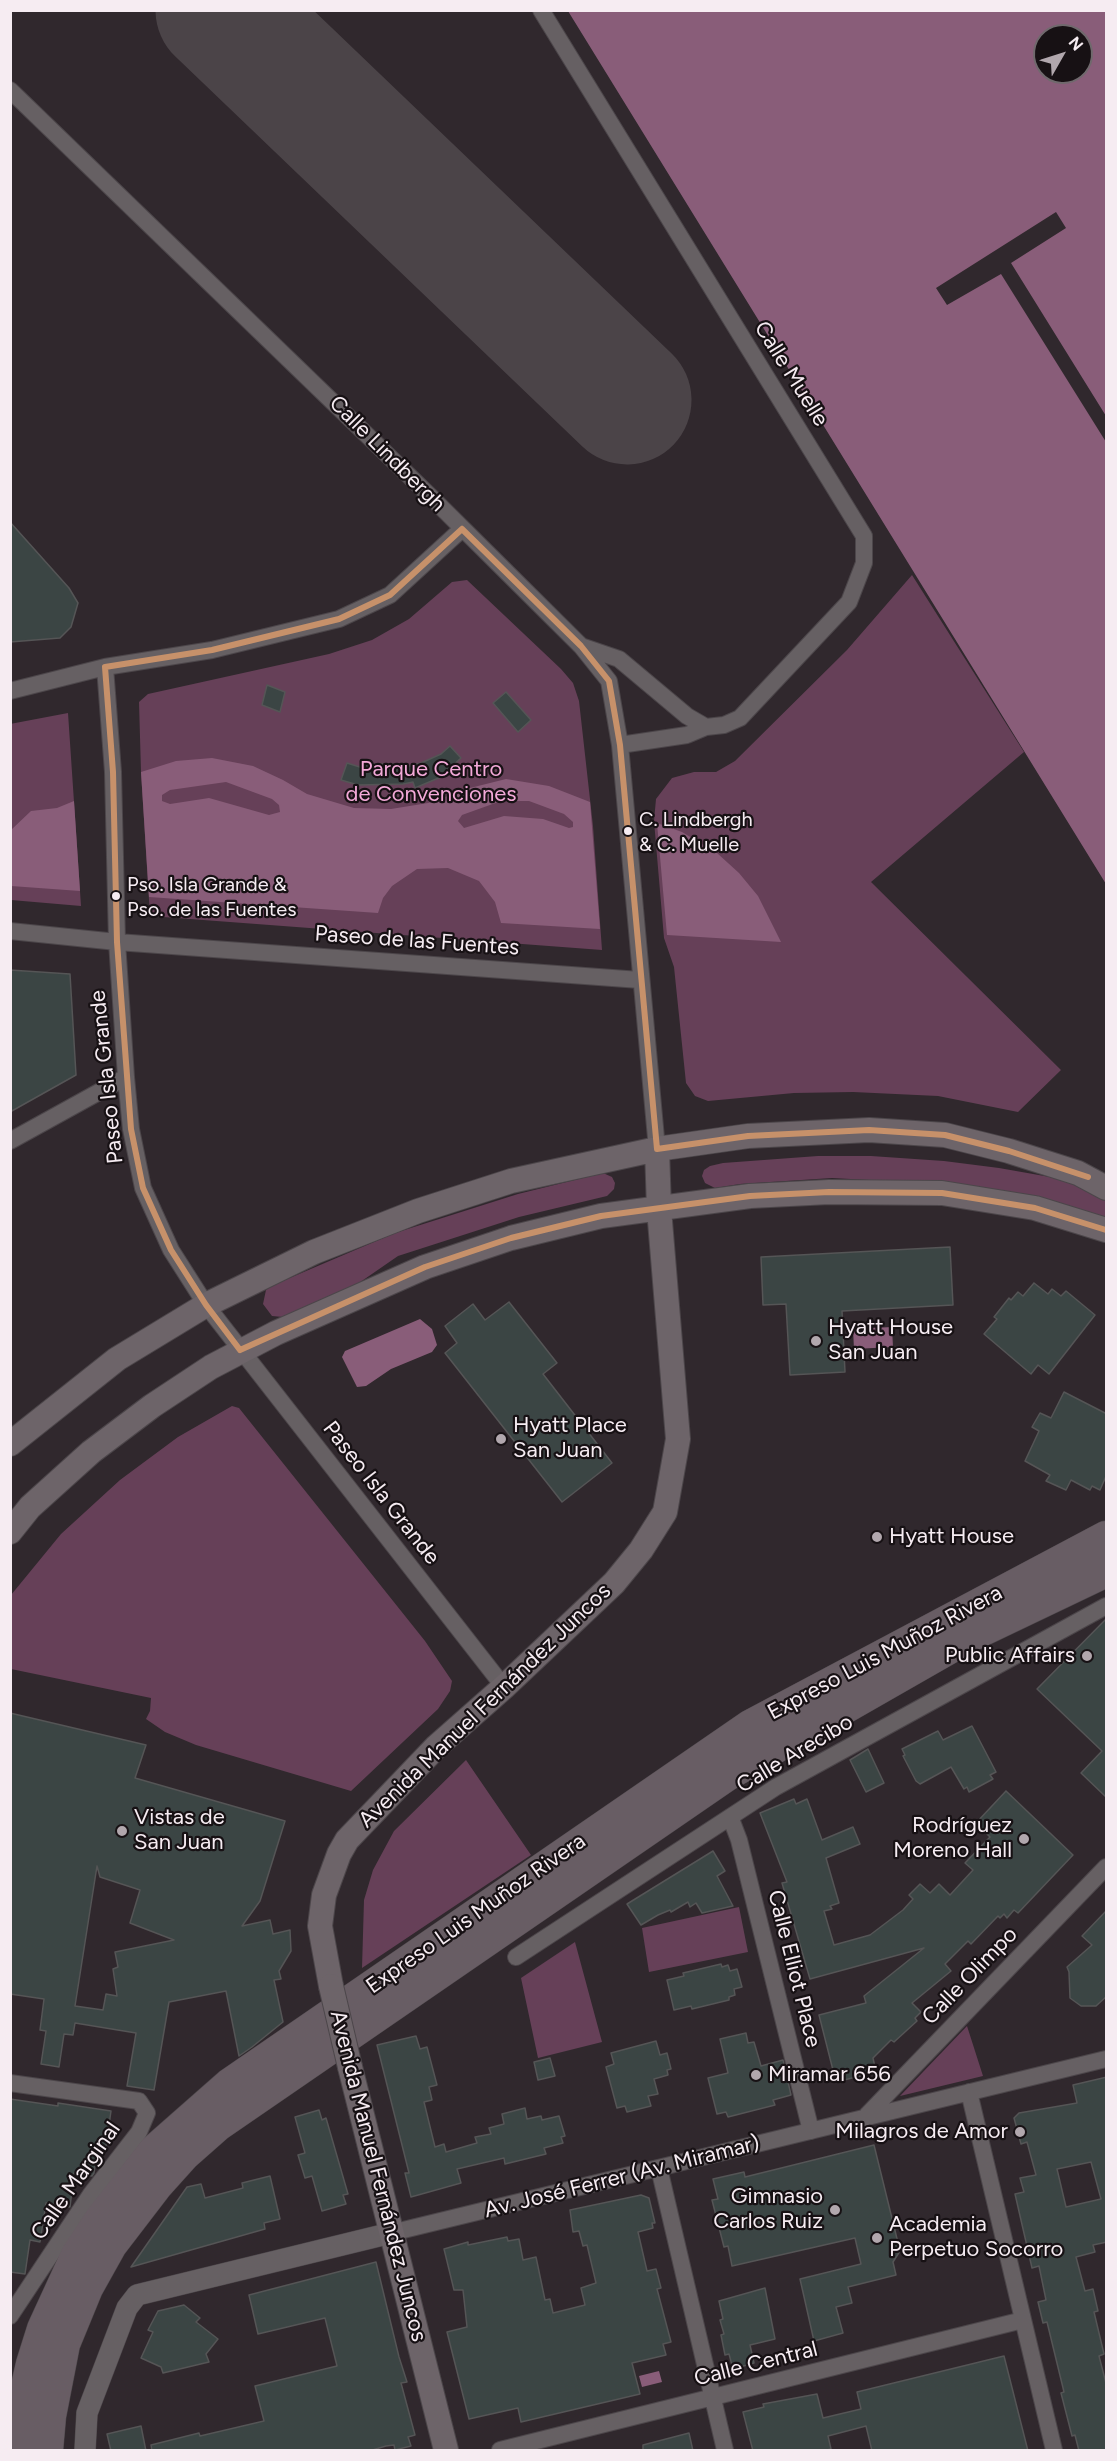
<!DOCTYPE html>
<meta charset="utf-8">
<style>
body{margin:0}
#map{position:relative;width:1117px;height:2461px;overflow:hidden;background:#30282d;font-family:Figtree,sans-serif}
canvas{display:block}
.frame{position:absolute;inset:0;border:12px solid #f6ecf2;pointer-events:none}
.north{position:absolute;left:1033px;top:24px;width:60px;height:60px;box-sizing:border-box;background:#171114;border:2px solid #70696d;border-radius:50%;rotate:51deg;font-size:16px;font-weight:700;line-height:24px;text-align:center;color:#f6ecf2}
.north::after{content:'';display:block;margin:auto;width:21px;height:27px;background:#b1a7ad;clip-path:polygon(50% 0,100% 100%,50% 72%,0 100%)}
</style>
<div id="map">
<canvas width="1117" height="2461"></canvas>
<div class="frame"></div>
<div class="north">N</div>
</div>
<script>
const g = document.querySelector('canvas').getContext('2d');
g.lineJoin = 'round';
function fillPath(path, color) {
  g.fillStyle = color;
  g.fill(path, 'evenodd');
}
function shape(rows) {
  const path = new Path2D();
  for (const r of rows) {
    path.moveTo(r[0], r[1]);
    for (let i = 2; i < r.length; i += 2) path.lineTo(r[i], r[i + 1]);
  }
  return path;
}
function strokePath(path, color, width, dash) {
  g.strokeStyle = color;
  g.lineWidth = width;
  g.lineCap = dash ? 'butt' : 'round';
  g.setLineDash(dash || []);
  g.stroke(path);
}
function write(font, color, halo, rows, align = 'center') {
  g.font = font + ' Figtree,sans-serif';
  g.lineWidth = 4.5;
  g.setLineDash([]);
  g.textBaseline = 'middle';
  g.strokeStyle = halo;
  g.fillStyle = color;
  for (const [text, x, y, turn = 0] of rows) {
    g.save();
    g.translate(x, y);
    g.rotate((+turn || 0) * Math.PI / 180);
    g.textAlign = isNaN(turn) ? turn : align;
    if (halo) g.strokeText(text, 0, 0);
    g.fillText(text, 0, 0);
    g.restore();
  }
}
fillPath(shape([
 [912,575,1024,752,871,882,1061,1070,1018,1112,938,1096,853,1092,794,1093,708,1101,695,1096,686,1083,674,967,664,938,654,821,656,799,672,778,694,772,716,772,735,761,847,650],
 [467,580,561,669,573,683,579,701,593,826,602,950,150,916,141,772,139,702,148,694,329,654,372,640,409,619,452,582],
 [68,713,81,906,11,900,10,724],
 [818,1156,871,1156,944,1161,999,1168,1050,1177,1082,1186,1106,1199,1106,1217,1040,1198,959,1185,832,1178,740,1184,715,1188,705,1183,702,1176,704,1170,710,1166,723,1163],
 [603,1173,612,1177,615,1183,614,1189,607,1196,519,1217,398,1256,356,1285,283,1317,272,1316,263,1304,266,1290,271,1286,395,1233,518,1194],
 [232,1406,239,1408,425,1641,452,1681,450,1691,438,1709,351,1791,196,1745,165,1732,146,1719,150,1711,151,1698,11,1669,11,1595,61,1534,120,1480,178,1437],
 [466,1760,531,1855,362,1968,364,1900,373,1870,394,1831],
 [739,1907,748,1952,649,1972,642,1928],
 [575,1942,602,2042,538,2058,521,1978],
 [967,2026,983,2076,900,2096]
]), '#664058');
fillPath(shape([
 [568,11,1106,11,1106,884],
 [1045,36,1081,36,1081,72,1045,72],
 [212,758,253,766,283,780,307,794,354,808,391,809,428,803,470,788,506,779,549,786,590,802,600,929,501,923,495,902,479,881,448,868,417,869,392,886,383,898,378,913,149,897,141,772,176,761],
 [226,782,272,799,279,805,280,812,269,815,209,798,170,804,162,801,162,795,170,790],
 [501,801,529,801,564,814,573,822,573,827,569,828,543,819,504,816,464,828,458,821,462,815],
 [74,801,80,891,11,886,11,830,31,811,57,808],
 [657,823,682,832,717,853,739,873,758,896,781,942,667,935],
 [420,1319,432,1329,437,1345,432,1352,391,1369,366,1386,357,1387,342,1357,345,1351],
 [892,1327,893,1347,854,1349,853,1329],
 [659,2371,662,2382,642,2387,639,2376]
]), '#895d79');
fillPath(shape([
 [1056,212,1066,228,1011,263,1106,416,1106,442,1001,274,947,305,936,288]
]), '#30282d');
strokePath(shape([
 [220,10,627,400]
]), '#4b4448', 129);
const building = shape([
 [10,522,69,588,78,603,71,627,60,638,10,642,10,522],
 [267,685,285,692,280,712,262,705,267,685],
 [506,692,531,720,518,732,493,703,506,692],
 [450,746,461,758,447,771,448,774,415,788,413,782,403,784,358,785,341,780,347,763,363,768,364,764,395,764,397,769,421,763,441,754,450,746],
 [10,970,70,974,76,1075,10,1112,10,970],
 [950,1247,953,1305,842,1311,845,1372,790,1375,786,1304,763,1305,761,1257,950,1247],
 [1034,1283,1048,1294,1052,1289,1061,1296,1066,1291,1095,1315,1049,1374,1038,1365,1031,1374,984,1334,997,1319,994,1317,1009,1298,1011,1300,1018,1292,1023,1296,1034,1283],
 [509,1302,557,1363,543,1374,612,1463,562,1502,445,1353,457,1343,445,1326,473,1304,485,1320,509,1302],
 [1064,1392,1107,1414,1107,1474,1100,1490,1092,1486,1090,1490,1071,1480,1066,1490,1046,1481,1050,1475,1025,1461,1039,1431,1032,1427,1040,1413,1051,1418,1064,1392],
 [1107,1618,1107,1798,1081,1773,1102,1751,1037,1689,1107,1618],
 [10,1713,146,1745,135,1778,285,1821,260,1901,242,1926,270,1920,273,1934,290,1930,291,1951,279,1971,281,1979,274,1980,283,2022,252,2047,239,2056,226,1991,169,2002,154,2090,127,2086,136,2033,75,2023,73,2035,64,2034,59,2067,41,2064,46,2031,40,2030,44,1999,10,1994,10,1713],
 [97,1866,100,1877,140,1890,130,1923,174,1940,115,1952,118,1967,113,1969,117,1996,106,1994,103,2010,75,2006,97,1866],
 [972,1726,996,1772,990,1775,993,1779,969,1792,967,1787,964,1789,951,1767,920,1784,916,1781,903,1756,905,1755,902,1749,938,1731,943,1740,972,1726],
 [868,1749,884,1783,866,1792,850,1760,868,1749],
 [1006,1791,1073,1855,1018,1913,1014,1910,1007,1918,1004,1914,1000,1918,998,1916,971,1944,968,1941,945,1964,951,1971,912,2003,921,2012,915,2018,917,2021,894,2042,891,2040,873,2058,876,2072,836,2082,819,2015,866,2003,864,1996,924,1948,810,1979,782,1883,787,1882,760,1813,794,1799,796,1804,807,1799,822,1840,853,1827,860,1844,826,1858,839,1903,830,1906,832,1909,824,1911,834,1945,870,1935,903,1910,913,1899,909,1895,920,1884,930,1893,939,1884,950,1895,973,1870,965,1863,990,1837,976,1823,1006,1791],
 [713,1851,725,1871,717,1876,733,1906,702,1913,696,1903,690,1907,688,1902,671,1912,670,1910,658,1915,641,1925,627,1904,713,1851],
 [1107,1910,1107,1996,1096,2006,1081,2006,1070,1998,1069,1972,1067,1967,1092,1945,1082,1936,1107,1910],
 [721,1964,722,1967,728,1965,730,1971,737,1969,742,1987,734,1989,735,1995,729,1997,729,2000,692,2009,691,2006,674,2010,667,1980,684,1976,683,1973,721,1964],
 [746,2033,748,2043,754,2042,761,2066,783,2060,791,2095,773,2100,775,2105,728,2117,726,2112,717,2114,708,2078,728,2073,720,2039,746,2033],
 [416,2036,420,2049,427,2047,437,2085,429,2087,432,2100,424,2102,435,2147,444,2144,446,2152,477,2143,475,2137,491,2134,489,2128,504,2124,502,2114,525,2108,527,2119,541,2116,542,2120,559,2116,565,2136,561,2137,563,2143,544,2148,546,2154,505,2164,504,2158,457,2169,461,2183,411,2197,405,2173,409,2173,377,2045,416,2036],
 [656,2041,660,2055,667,2053,671,2069,667,2070,668,2075,654,2079,658,2094,648,2096,651,2106,627,2112,625,2106,617,2108,606,2067,614,2064,611,2053,656,2041],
 [550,2058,555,2076,538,2080,534,2062,550,2058],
 [1107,2077,1107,2242,1093,2245,1095,2252,1076,2257,1085,2291,1093,2289,1098,2311,1094,2312,1104,2354,1099,2356,1107,2387,1107,2451,1079,2451,1075,2435,1072,2436,1061,2393,1064,2392,1047,2322,1043,2323,1038,2302,1046,2300,1039,2266,1032,2268,1015,2194,1024,2192,1020,2178,1036,2175,1027,2142,1021,2144,1014,2118,1019,2113,1077,2103,1073,2085,1107,2077],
 [1091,2162,1101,2199,1066,2207,1057,2169,1091,2162],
 [10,2099,58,2106,58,2103,111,2111,106,2146,98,2145,94,2173,92,2176,74,2173,70,2207,46,2203,40,2242,30,2240,25,2274,10,2272,10,2099],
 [319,2110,322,2120,326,2118,348,2194,343,2195,346,2204,322,2211,312,2176,305,2178,298,2155,305,2153,295,2117,319,2110],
 [874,2145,900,2251,893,2262,896,2275,848,2287,852,2303,836,2307,843,2333,814,2341,800,2279,861,2264,855,2238,732,2266,728,2246,724,2247,712,2200,718,2199,713,2179,744,2172,745,2177,874,2145],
 [270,2176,280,2219,264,2223,265,2229,131,2267,187,2187,201,2184,205,2198,243,2188,242,2183,270,2176],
 [641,2195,649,2198,655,2223,652,2223,653,2228,638,2232,647,2271,656,2269,661,2288,657,2289,671,2342,663,2344,666,2355,632,2363,640,2394,521,2422,518,2408,469,2419,447,2332,467,2327,463,2290,454,2290,444,2249,468,2242,468,2245,507,2237,508,2241,519,2239,523,2260,536,2257,545,2300,550,2299,553,2313,585,2305,581,2288,596,2283,587,2245,583,2246,579,2231,573,2232,570,2210,641,2195],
 [376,2262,399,2357,407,2382,401,2383,415,2435,408,2437,411,2446,395,2450,394,2445,386,2446,369,2451,152,2451,151,2445,199,2433,200,2436,264,2421,255,2386,337,2366,325,2318,258,2334,249,2295,376,2262],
 [765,2288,775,2339,750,2345,754,2363,733,2369,729,2354,725,2355,721,2335,724,2334,720,2320,723,2319,719,2301,765,2288],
 [184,2305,200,2318,196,2322,218,2339,206,2354,209,2362,163,2373,161,2367,141,2358,153,2332,148,2330,158,2311,184,2305],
 [1004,2356,1028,2451,872,2451,866,2426,828,2436,831,2449,823,2451,753,2451,743,2412,764,2407,763,2404,817,2394,823,2418,861,2409,857,2392,1004,2356],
 [141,2426,146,2451,111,2451,107,2434,141,2426],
 [689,2433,693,2451,643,2451,643,2445,689,2433]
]);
fillPath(building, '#3b4544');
strokePath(building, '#555556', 1.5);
const minor = shape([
 [541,10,864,536,864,563,849,602,740,718,724,725,706,727,687,735,620,745],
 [10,90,430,496,581,646,609,681,620,745,657,1149],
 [581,646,619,659,687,716,706,727],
 [105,667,113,772,117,942,126,1077,131,1129,143,1188,171,1250,206,1305,504,1687],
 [10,691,105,667,212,650,339,619,390,595,462,529],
 [10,931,117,942,640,980],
 [10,1141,126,1077],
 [731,1819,739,1840,811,2131],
 [516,1957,776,1787,1106,1606],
 [10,2083,139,2101,147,2113,139,2132,91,2194,10,2316],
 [969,2092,1054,2450],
 [867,2115,1106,1867],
 [659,2168,725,2450],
 [391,2233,1106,2059],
 [500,2450,1023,2320]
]);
const tertiary = shape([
 [85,2450,87,2413,127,2308,137,2295,391,2233]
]);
const secondary = shape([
 [10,1444,117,1359,206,1305,314,1252,418,1211,511,1181,657,1149,748,1136,869,1130,945,1135,1009,1151,1078,1173,1106,1188],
 [10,1532,30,1507,91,1452,152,1406,211,1367,276,1333,425,1267,511,1238,601,1216,750,1196,829,1192,942,1193,1035,1208,1106,1230],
 [331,1986,320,1926,324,1895,339,1854,347,1840,436,1747,504,1687,614,1583,641,1550,665,1512,678,1439,659,1209,657,1149],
 [350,2067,446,2450]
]);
const motorway = shape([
 [19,2450,22,2408,32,2364,43,2329,77,2255,100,2220,155,2150,230,2084,750,1726,1106,1537],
 [47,2450,50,2416,64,2344,87,2288,111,2245,157,2185,184,2155,218,2125,727,1775,970,1636,1106,1571]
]);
strokePath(minor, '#4c464a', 18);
strokePath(tertiary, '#4c464a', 22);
strokePath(secondary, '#4c464a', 26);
strokePath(motorway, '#4c464a', 33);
strokePath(minor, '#666063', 16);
strokePath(tertiary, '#666063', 21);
strokePath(secondary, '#6d6469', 24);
strokePath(motorway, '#685d64', 32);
const secondaryBridge = shape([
 [331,1986,350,2067]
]);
strokePath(secondaryBridge, '#4c464a', 26, []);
strokePath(secondaryBridge, '#6d6469', 24);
strokePath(shape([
 [462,529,581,646,609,681,620,745,657,1149],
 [105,667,113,772,117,942,131,1129,143,1188,171,1250,206,1305,240,1350],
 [105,667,212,650,339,619,390,595,462,529],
 [657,1149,748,1136,869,1130,945,1135,1009,1151,1088,1177],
 [240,1350,425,1267,511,1238,601,1216,750,1196,829,1192,942,1193,1035,1208,1106,1230]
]), '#c7916a', 6);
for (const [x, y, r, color] of [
 [628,831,5,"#f6ecf2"],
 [116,896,5,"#f6ecf2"],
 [816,1341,6,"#b1a7ad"],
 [501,1439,6,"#b1a7ad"],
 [877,1537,6,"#b1a7ad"],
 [1087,1656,6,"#b1a7ad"],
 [122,1831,6,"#b1a7ad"],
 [1024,1839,6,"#b1a7ad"],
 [756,2075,6,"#b1a7ad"],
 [1020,2132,6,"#b1a7ad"],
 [835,2210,6,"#b1a7ad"],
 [877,2238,6,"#b1a7ad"]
]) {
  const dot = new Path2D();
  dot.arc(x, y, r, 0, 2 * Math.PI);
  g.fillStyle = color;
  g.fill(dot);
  strokePath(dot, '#171114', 2);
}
write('20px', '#f6ecf2', '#171114', [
 ["C. Lindbergh",639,820],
 ["& C. Muelle",639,845],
 ["Pso. Isla Grande &",127,885],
 ["Pso. de las Fuentes",127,910]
], 'left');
write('22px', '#f6ecf2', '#171114', [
 ["Calle Muelle",791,374,58],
 ["Calle Lindbergh",387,454,45],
 ["Paseo de las Fuentes",417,941,4],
 ["Paseo Isla Grande",107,1077,-96],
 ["Paseo Isla Grande",381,1493,52],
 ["Expreso Luis Muñoz Rivera",885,1653,-28],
 ["Avenida Manuel Fernández Juncos",485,1706,-44],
 ["Calle Arecibo",795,1754,-31],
 ["Expreso Luis Muñoz Rivera",476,1914,-35],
 ["Calle Elliot Place",794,1969,76],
 ["Calle Olimpo",970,1976,-46],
 ["Avenida Manuel Fernández Juncos",378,2176,76],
 ["Av. José Ferrer (Av. Miramar)",622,2177,-14],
 ["Calle Marginal",76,2181,-55],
 ["Calle Central",756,2364,-14]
]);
write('22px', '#f3a9d8', '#171114', [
 ["Parque Centro",431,770],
 ["de Convenciones",431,795]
]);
write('22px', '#f6ecf2', '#171114', [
 ["Hyatt House",828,1328],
 ["San Juan",828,1353],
 ["Hyatt Place",513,1426],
 ["San Juan",513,1451],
 ["Hyatt House",889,1537],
 ["Public Affairs",1075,1656,"right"],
 ["Vistas de",134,1818],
 ["San Juan",134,1843],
 ["Rodríguez",1012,1826,"right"],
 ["Moreno Hall",1012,1851,"right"],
 ["Miramar 656",768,2075],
 ["Milagros de Amor",1008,2132,"right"],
 ["Gimnasio",823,2197,"right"],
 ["Carlos Ruiz",823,2222,"right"],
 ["Academia",889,2225],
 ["Perpetuo Socorro",889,2250]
], 'left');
</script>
